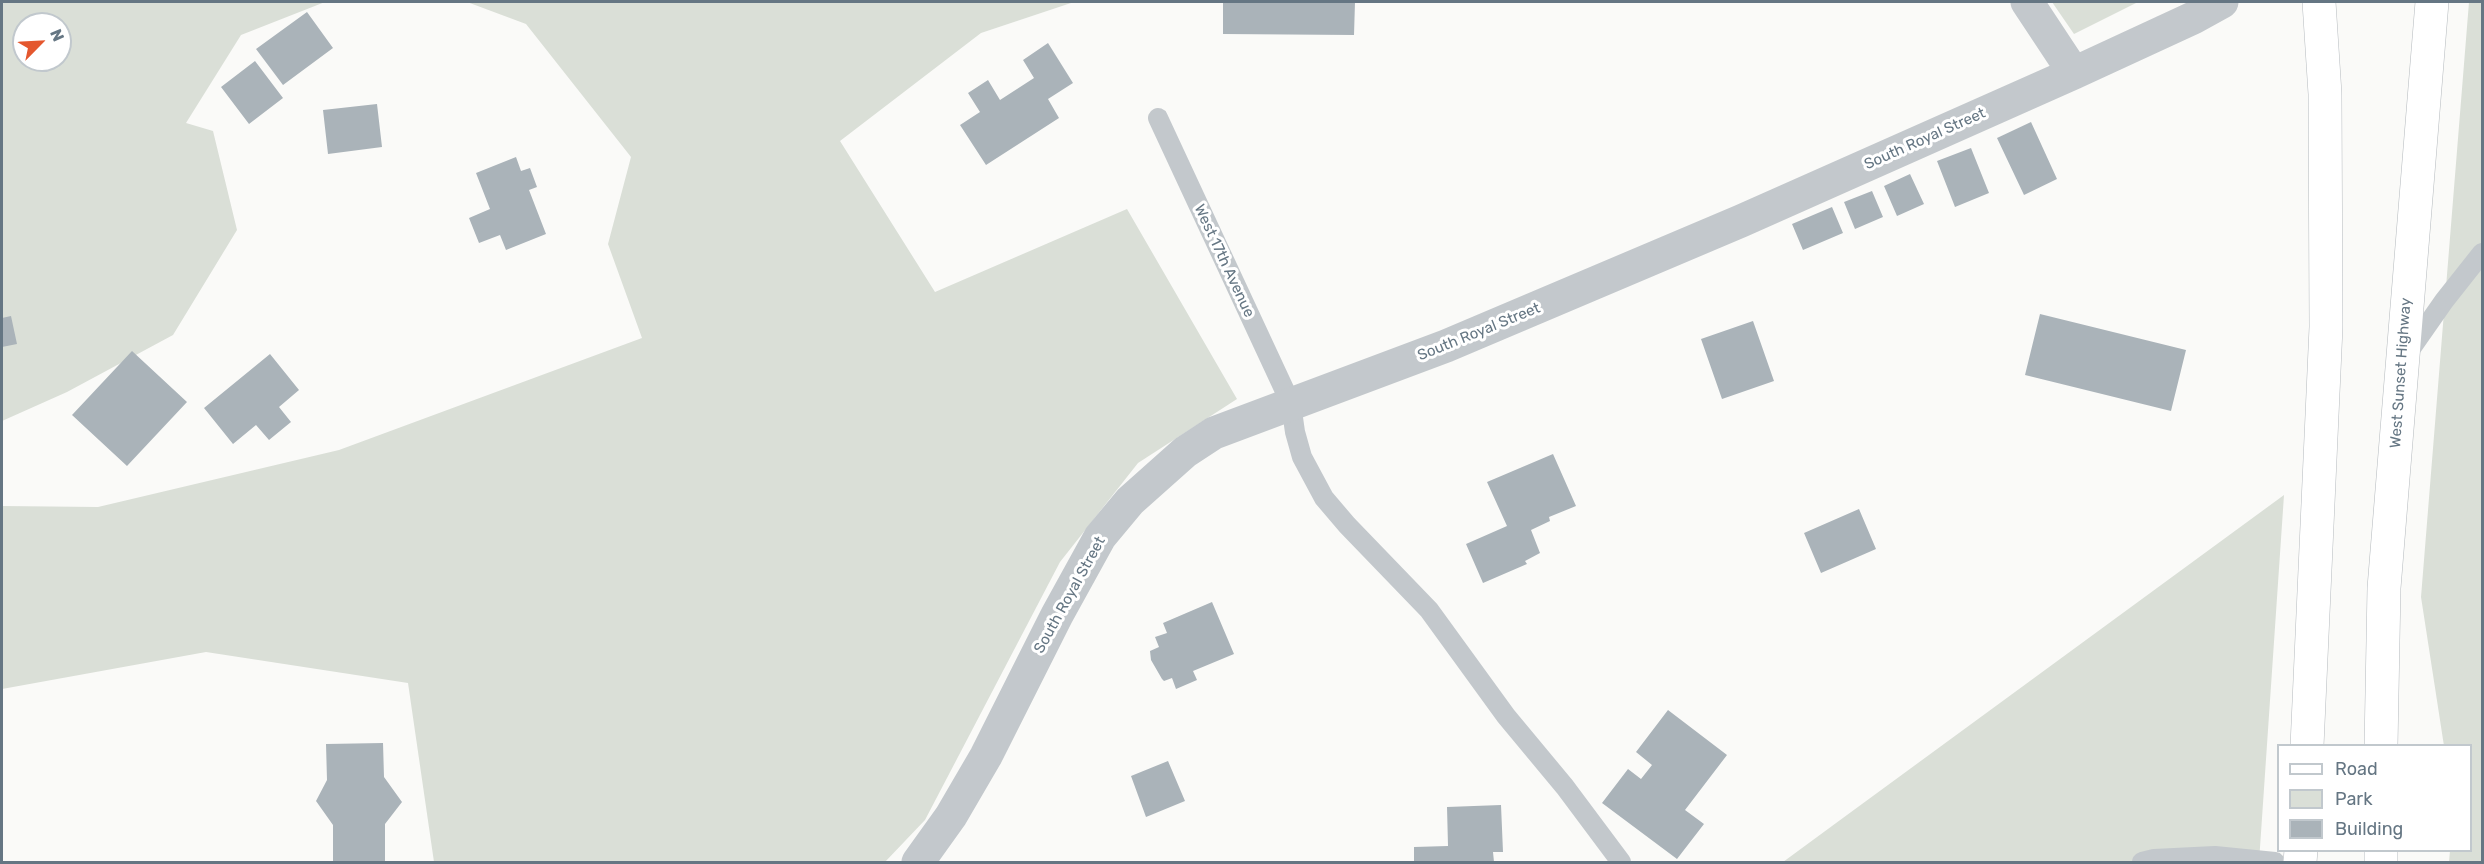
<!DOCTYPE html>
<style>
body{margin:0}
#map{position:relative;width:2484px;height:864px;overflow:hidden;background:#fafaf8;font-family:Rubik,sans-serif}
canvas{display:block}
.frame{position:absolute;inset:0;border:3px solid #657683;pointer-events:none}
.legend{position:absolute;left:2277px;top:744px;width:195px;height:108px;box-sizing:border-box;background:#fff;border:2px solid #c1c8cd;margin:0;padding:8px 10px;list-style:none;font-size:18px;color:#657683}
.legend li{display:flex;align-items:center;gap:12px;height:30px}
.legend b{width:30px;border:2px solid #c1c8cd}
.north{position:absolute;left:12px;top:12px;width:60px;height:60px;box-sizing:border-box;background:#fff;border:2px solid #c1c8cd;border-radius:50%;rotate:66deg;font-size:16px;font-weight:700;line-height:24px;text-align:center;color:#657683}
.north::after{content:'';display:block;margin:auto;width:21px;height:27px;background:#e4572e;clip-path:polygon(50% 0,100% 100%,50% 72%,0 100%)}
</style>
<div id="map">
<canvas width="2484" height="864"></canvas>
<div class="frame"></div>
<ul class="legend">
<li><b style="height:8px;background:#fff"></b>Road</li>
<li><b style="height:16px;background:#dadfd7"></b>Park</li>
<li><b style="height:16px;background:#aab3b9"></b>Building</li>
</ul>
<div class="north">N</div>
</div>
<script>
const g = document.querySelector('canvas').getContext('2d');
g.lineJoin = 'round';
function fillPath(path, color) {
  g.fillStyle = color;
  g.fill(path, 'evenodd');
}
function shape(rows) {
  const path = new Path2D();
  for (const r of rows) {
    path.moveTo(r[0], r[1]);
    for (let i = 2; i < r.length; i += 2) path.lineTo(r[i], r[i + 1]);
  }
  return path;
}
function strokePath(path, color, width, dash) {
  g.strokeStyle = color;
  g.lineWidth = width;
  g.lineCap = dash ? 'butt' : 'round';
  g.setLineDash(dash || []);
  g.stroke(path);
}
function write(font, color, halo, rows, align = 'center') {
  g.font = font + ' Rubik,sans-serif';
  g.lineWidth = 6;
  g.setLineDash([]);
  g.textBaseline = 'middle';
  g.strokeStyle = halo;
  g.fillStyle = color;
  for (const [text, x, y, turn = 0] of rows) {
    g.save();
    g.translate(x, y);
    g.rotate((+turn || 0) * Math.PI / 180);
    g.textAlign = isNaN(turn) ? turn : align;
    if (halo) g.strokeText(text, 0, 0);
    g.fillText(text, 0, 0);
    g.restore();
  }
}
fillPath(shape([
 [2,2,325,2,241,35,186,123,213,131,237,230,173,335,67,392,2,421],
 [24,24,60,24,60,60,24,60],
 [467,2,1074,2,981,33,840,141,935,292,1127,209,1237,399,1138,463,1060,562,925,820,885,862,434,862,408,683,206,652,2,689,2,506,98,507,339,450,642,338,608,244,631,157,526,24],
 [2052,2,2138,2,2074,34],
 [2469,2,2482,2,2482,862,2449,862,2450,851,2470,850,2470,746,2444,746,2421,597],
 [2284,495,2259,862,1783,862,1847,815]
]), '#dadfd7');
fillPath(shape([
 [1223,2,1355,2,1354,35,1223,34],
 [307,12,333,48,283,85,256,49],
 [1048,43,1073,83,1048,99,1059,118,986,165,960,125,980,112,968,93,988,80,1000,100,1034,78,1023,60],
 [255,61,283,98,249,124,221,87],
 [377,104,382,147,328,154,323,110],
 [2031,122,2057,179,2024,195,1997,138],
 [1971,148,1989,193,1955,207,1937,161],
 [516,157,521,171,530,168,537,187,529,190,546,234,506,250,500,235,479,243,469,218,490,209,476,173],
 [1910,174,1924,204,1897,216,1884,186],
 [1872,191,1883,217,1855,229,1844,202],
 [1832,207,1843,233,1803,250,1792,224],
 [2040,314,2186,350,2171,411,2025,375],
 [11,316,17,344,2,347,2,318],
 [1753,321,1774,381,1722,399,1701,339],
 [132,351,187,402,127,466,72,415],
 [270,354,299,390,279,407,291,422,269,440,256,425,233,444,204,408],
 [1553,454,1576,506,1549,517,1550,521,1531,530,1540,553,1525,561,1527,564,1483,583,1466,544,1507,526,1487,482],
 [1859,509,1876,549,1821,573,1804,533],
 [1212,602,1234,654,1193,671,1197,680,1176,689,1172,678,1164,681,1162,679,1151,660,1150,651,1159,647,1155,637,1167,633,1163,623],
 [1668,710,1727,755,1685,810,1704,824,1677,859,1602,803,1628,769,1641,779,1652,765,1636,752],
 [383,743,384,777,402,802,385,824,385,862,333,862,333,825,316,801,327,780,326,744],
 [1168,761,1185,801,1146,817,1131,776],
 [1501,805,1503,852,1493,852,1494,862,1414,862,1414,847,1448,846,1447,807]
]), '#aab3b9');
const primary = shape([
 [2307,746,2326,327,2325,94,2319,2],
 [2381,746,2384,588,2432,2],
 [2381,850,2381,862],
 [2300,862,2301,850]
]);
strokePath(primary, '#b5babe', 34);
strokePath(shape([
 [1158,118,1291,404,1295,432,1302,457,1324,498,1347,525,1429,610,1506,716,1565,787,1621,862],
 [2407,354,2444,301,2482,253],
 [2142,862,2154,859,2215,856,2275,862]
]), '#c3c8cc', 20);
strokePath(shape([
 [2027,2,2074,73],
 [918,862,951,816,986,756,1057,615,1100,537,1130,501,1185,452,1214,433,1446,346,1741,221,2074,73,2193,18,2222,2]
]), '#c3c8cc', 33);
strokePath(primary, '#fff', 33);
write('15px', '#657683', '#fff', [
 ["South Royal Street",1925,139,-24],
 ["West 17th Avenue",1224,261,65],
 ["South Royal Street",1479,332,-22],
 ["West Sunset Highway",2401,373,-86],
 ["South Royal Street",1070,595,-61]
]);
</script>
